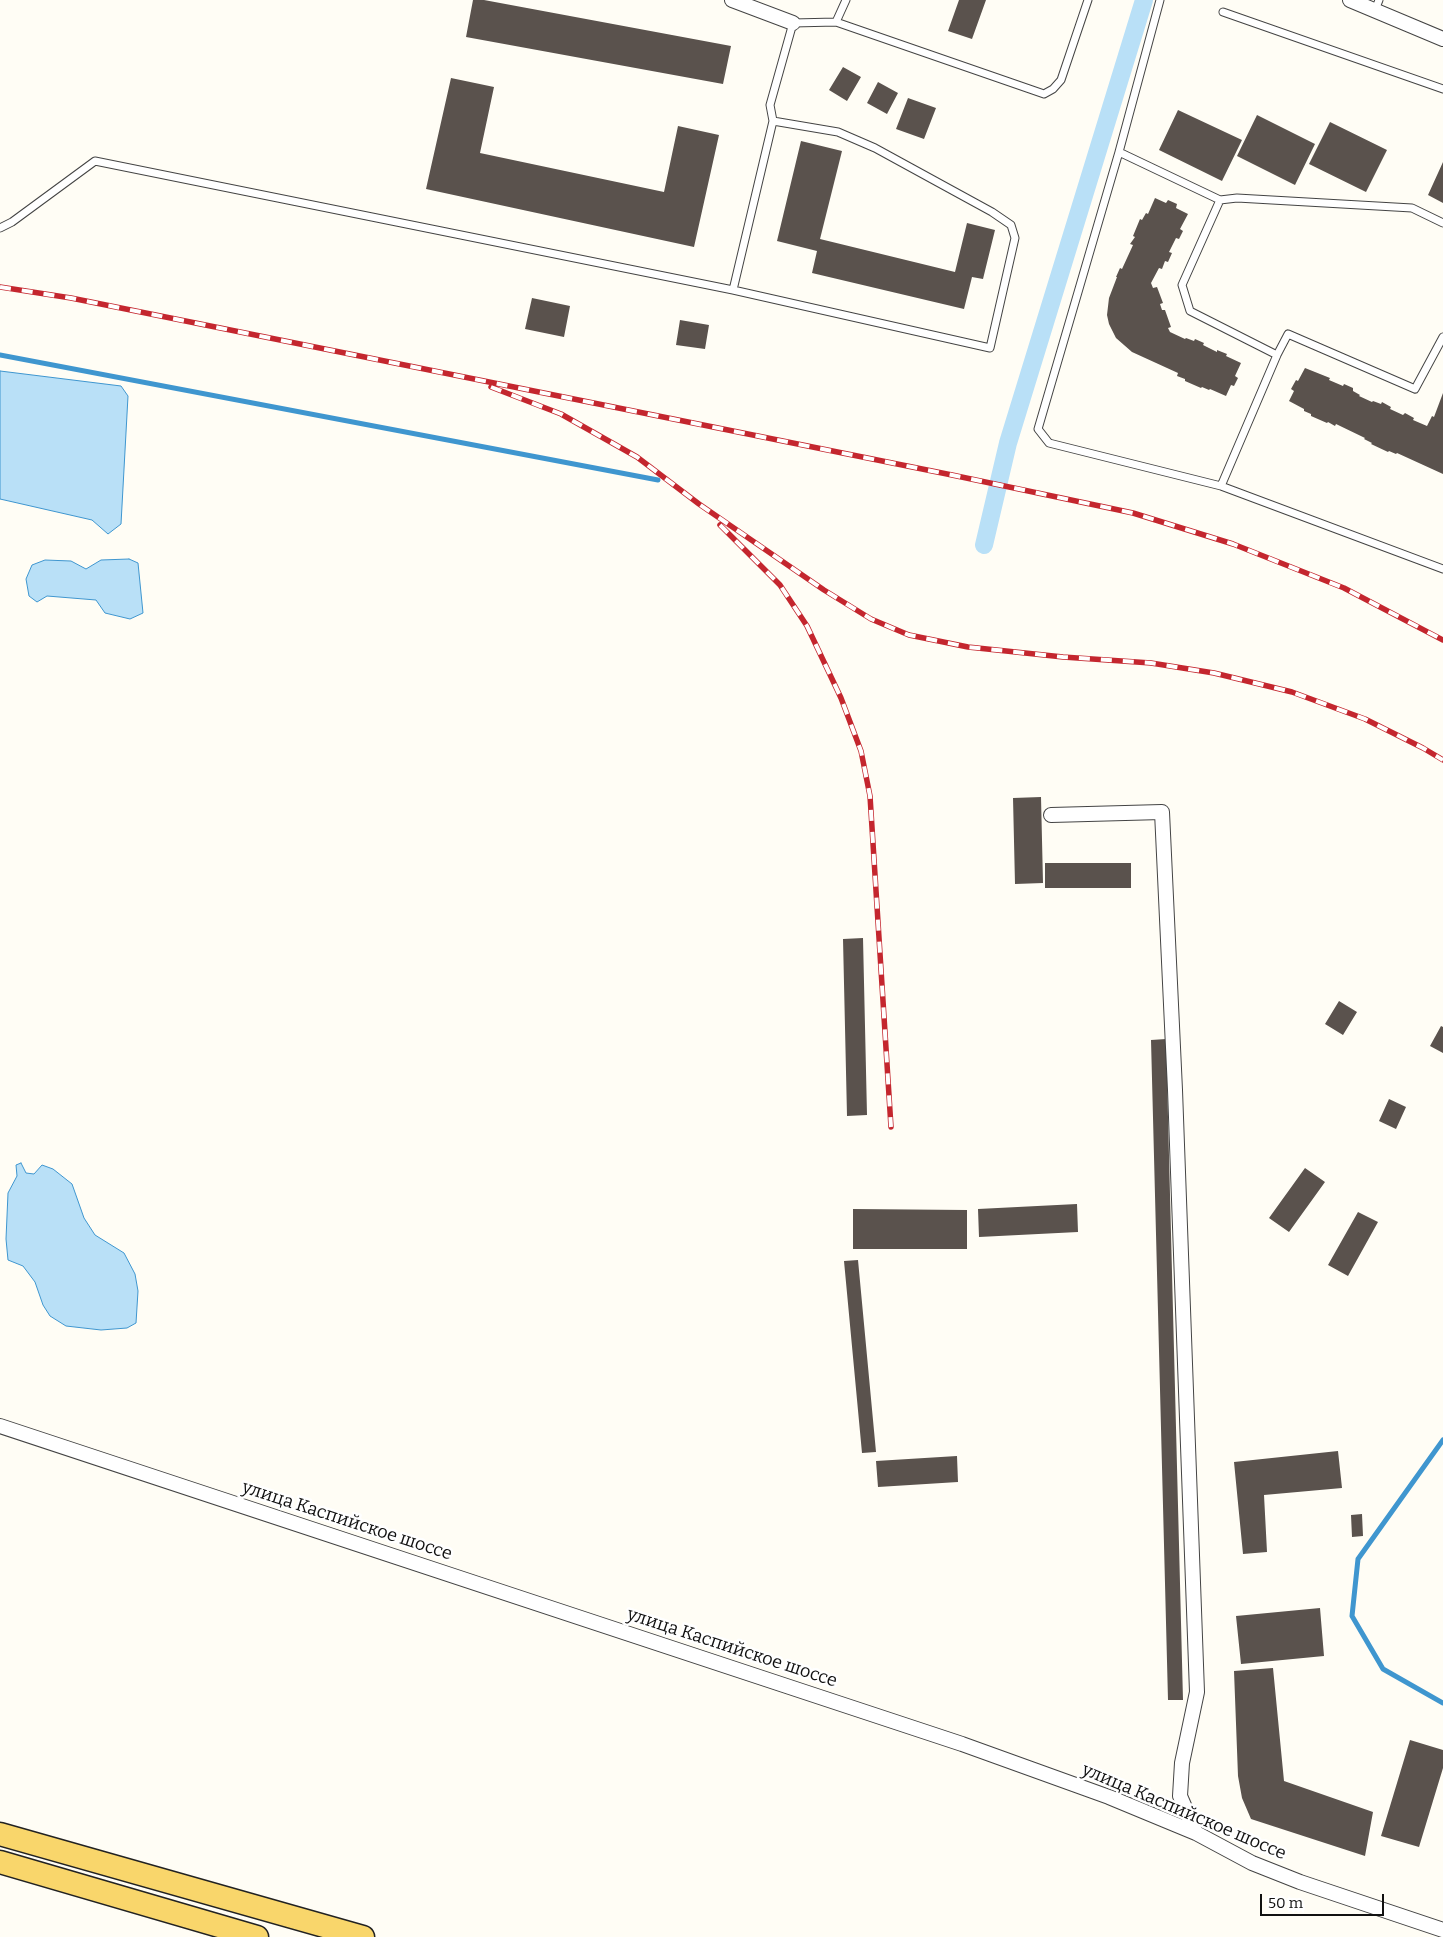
<!DOCTYPE html>
<meta charset="utf-8">
<style>
body{margin:0}
#map{position:relative;width:1443px;height:1937px;overflow:hidden;background:#fffdf5;font-family:Bitter,serif}
canvas{display:block}
.scale{position:absolute;left:1260px;top:1894px;width:124px;height:22px;box-sizing:border-box;border:2px solid #111;border-top:0;padding-left:6px;font-size:15px;line-height:18px;white-space:nowrap;color:#111;-webkit-text-stroke:4px #fff;paint-order:stroke}
</style>
<div id="map">
<canvas width="1443" height="1937"></canvas>
<div class="scale">50 m</div>
</div>
<script>
const g = document.querySelector('canvas').getContext('2d');
g.lineJoin = 'round';
function fillPath(path, color) {
  g.fillStyle = color;
  g.fill(path, 'evenodd');
}
function shape(rows) {
  const path = new Path2D();
  for (const r of rows) {
    path.moveTo(r[0], r[1]);
    for (let i = 2; i < r.length; i += 2) path.lineTo(r[i], r[i + 1]);
  }
  return path;
}
function strokePath(path, color, width, dash) {
  g.strokeStyle = color;
  g.lineWidth = width;
  g.lineCap = dash ? 'butt' : 'round';
  g.setLineDash(dash || []);
  g.stroke(path);
}
function write(font, color, halo, rows, align = 'center') {
  g.font = font + ' Bitter,serif';
  g.lineWidth = 5;
  g.setLineDash([]);
  g.textBaseline = 'middle';
  g.strokeStyle = halo;
  g.fillStyle = color;
  for (const [text, x, y, turn = 0] of rows) {
    g.save();
    g.translate(x, y);
    g.rotate((+turn || 0) * Math.PI / 180);
    g.textAlign = isNaN(turn) ? turn : align;
    if (halo) g.strokeText(text, 0, 0);
    g.fillText(text, 0, 0);
    g.restore();
  }
}
const water = shape([
 [0,371,121,386,128,396,121,524,108,534,92,520,0,499,0,371],
 [129,559,138,563,143,613,130,619,105,613,96,600,47,596,37,602,29,596,26,579,32,565,45,560,71,561,86,569,101,560,129,559],
 [21,1163,26,1173,34,1174,42,1165,53,1169,72,1184,84,1218,95,1235,124,1253,135,1274,138,1291,136,1323,127,1328,101,1330,66,1326,50,1316,43,1305,35,1282,23,1266,8,1260,6,1239,8,1193,17,1176,16,1165,21,1163]
]);
fillPath(water, '#b9e0f7');
strokePath(water, '#3f96cf', 1);
strokePath(shape([
 [0,355,658,480],
 [1443,1440,1358,1559,1352,1616,1383,1669,1443,1703]
]), '#3f96cf', 5);
strokePath(shape([
 [984,545,1008,443,1144,0]
]), '#b9e0f7', 18);
fillPath(shape([
 [473,0,484,0,731,46,723,84,466,37],
 [959,0,986,0,972,39,948,31],
 [843,67,861,77,847,101,829,90],
 [451,78,494,87,480,153,664,192,678,126,719,135,694,247,426,189],
 [878,82,898,93,887,114,867,103],
 [908,98,936,108,924,139,896,129],
 [1178,110,1242,140,1222,181,1159,150],
 [1257,115,1315,144,1295,185,1237,156],
 [1330,122,1387,150,1366,192,1309,164],
 [801,141,842,151,820,239,955,272,967,223,995,230,983,279,972,277,964,309,812,273,817,251,777,241],
 [1443,162,1443,203,1428,195],
 [1155,198,1166,203,1168,200,1177,204,1176,208,1188,214,1180,229,1183,231,1179,239,1176,238,1169,252,1172,253,1168,262,1165,261,1162,269,1159,268,1151,283,1153,288,1157,287,1163,303,1160,304,1162,310,1165,310,1171,327,1168,328,1170,332,1185,339,1186,338,1194,341,1195,339,1204,343,1203,345,1217,352,1217,350,1227,354,1226,356,1241,363,1235,376,1238,378,1234,386,1231,385,1226,396,1210,389,1209,390,1202,387,1201,388,1185,381,1185,379,1177,376,1178,373,1132,352,1116,338,1109,324,1107,315,1109,298,1117,277,1116,277,1120,268,1122,269,1133,245,1130,244,1135,237,1133,236,1140,219,1142,220,1146,213,1148,214],
 [532,298,570,306,564,337,525,329],
 [680,320,709,325,705,349,676,345],
 [1305,368,1330,378,1329,380,1343,386,1344,384,1353,388,1353,391,1360,395,1359,396,1372,402,1373,401,1381,404,1382,402,1391,407,1390,409,1403,415,1405,413,1414,418,1413,420,1427,426,1432,416,1434,417,1443,393,1443,474,1397,453,1396,454,1389,451,1388,452,1371,444,1372,443,1364,439,1365,438,1336,424,1335,426,1328,422,1327,423,1311,416,1311,414,1304,411,1304,409,1289,401,1294,391,1291,389,1296,380,1298,381],
 [1041,797,1043,883,1015,884,1013,798],
 [1045,863,1131,863,1131,888,1045,888],
 [863,938,867,1115,847,1116,843,939],
 [1339,1001,1357,1012,1343,1035,1325,1024],
 [1441,1026,1443,1027,1443,1053,1430,1046],
 [1166,1039,1183,1700,1168,1700,1151,1040],
 [1389,1099,1406,1107,1396,1129,1379,1121],
 [1305,1168,1325,1182,1289,1232,1269,1218],
 [1077,1204,1078,1232,979,1237,978,1209],
 [853,1209,967,1210,967,1249,853,1249],
 [1358,1212,1378,1222,1348,1276,1328,1265],
 [858,1260,876,1452,862,1453,844,1261],
 [1338,1451,1342,1488,1264,1495,1267,1552,1243,1554,1234,1462],
 [957,1456,958,1482,878,1487,876,1461],
 [1362,1514,1363,1536,1352,1537,1351,1515],
 [1320,1608,1324,1656,1241,1664,1236,1616],
 [1273,1668,1284,1781,1373,1812,1365,1856,1251,1819,1242,1798,1238,1776,1234,1671],
 [1410,1740,1443,1750,1443,1768,1419,1847,1381,1836]
]), '#5a524d');
const lane = shape([
 [1160,0,1119,152,1220,200,1237,198,1412,208,1443,223],
 [1375,10,1379,0],
 [1223,12,1443,89],
 [836,22,1044,94,1053,89,1061,80,1088,0],
 [1119,152,1038,429,1049,443,1221,486,1277,355],
 [1220,200,1182,285,1190,311,1277,355,1288,334,1415,389,1443,337],
 [0,228,12,222,95,161,733,290,990,348,1015,238,1011,225,992,212,875,148,838,132,773,121],
 [733,290,773,121,770,105,793,23,836,22,846,0],
 [1221,486,1443,569]
]);
const street = shape([
 [732,0,793,23],
 [1350,0,1443,39],
 [1051,815,1162,812,1175,1090,1197,1692,1182,1763,1180,1796,1196,1833],
 [0,1426,962,1744,1109,1797,1196,1833,1252,1863,1300,1882,1443,1930]
]);
const primary = shape([
 [0,1834,363,1937],
 [0,1862,257,1937]
]);
strokePath(lane, '#444', 9);
strokePath(street, '#444', 16);
strokePath(primary, '#222', 25);
strokePath(lane, '#fff', 7);
strokePath(street, '#fff', 14);
strokePath(primary, '#f9d66b', 22);
const rail = shape([
 [0,287,71,298,952,475,1133,513,1233,544,1344,588,1443,640],
 [491,387,561,414,637,457,699,504,824,590,871,619,909,635,968,647,1063,657,1151,663,1214,673,1292,692,1365,719,1423,748,1443,760],
 [720,525,780,585,807,626,841,698,861,751,870,796,891,1127]
]);
strokePath(rail, '#c4262e', 5.5);
strokePath(rail, '#fff', 4, [11]);
write('18px', '#111', '#fff', [
 ["улица Каспийское шоссе",347,1521,18],
 ["улица Каспийское шоссе",732,1648,18],
 ["улица Каспийское шоссе",1184,1812,23]
]);
</script>
